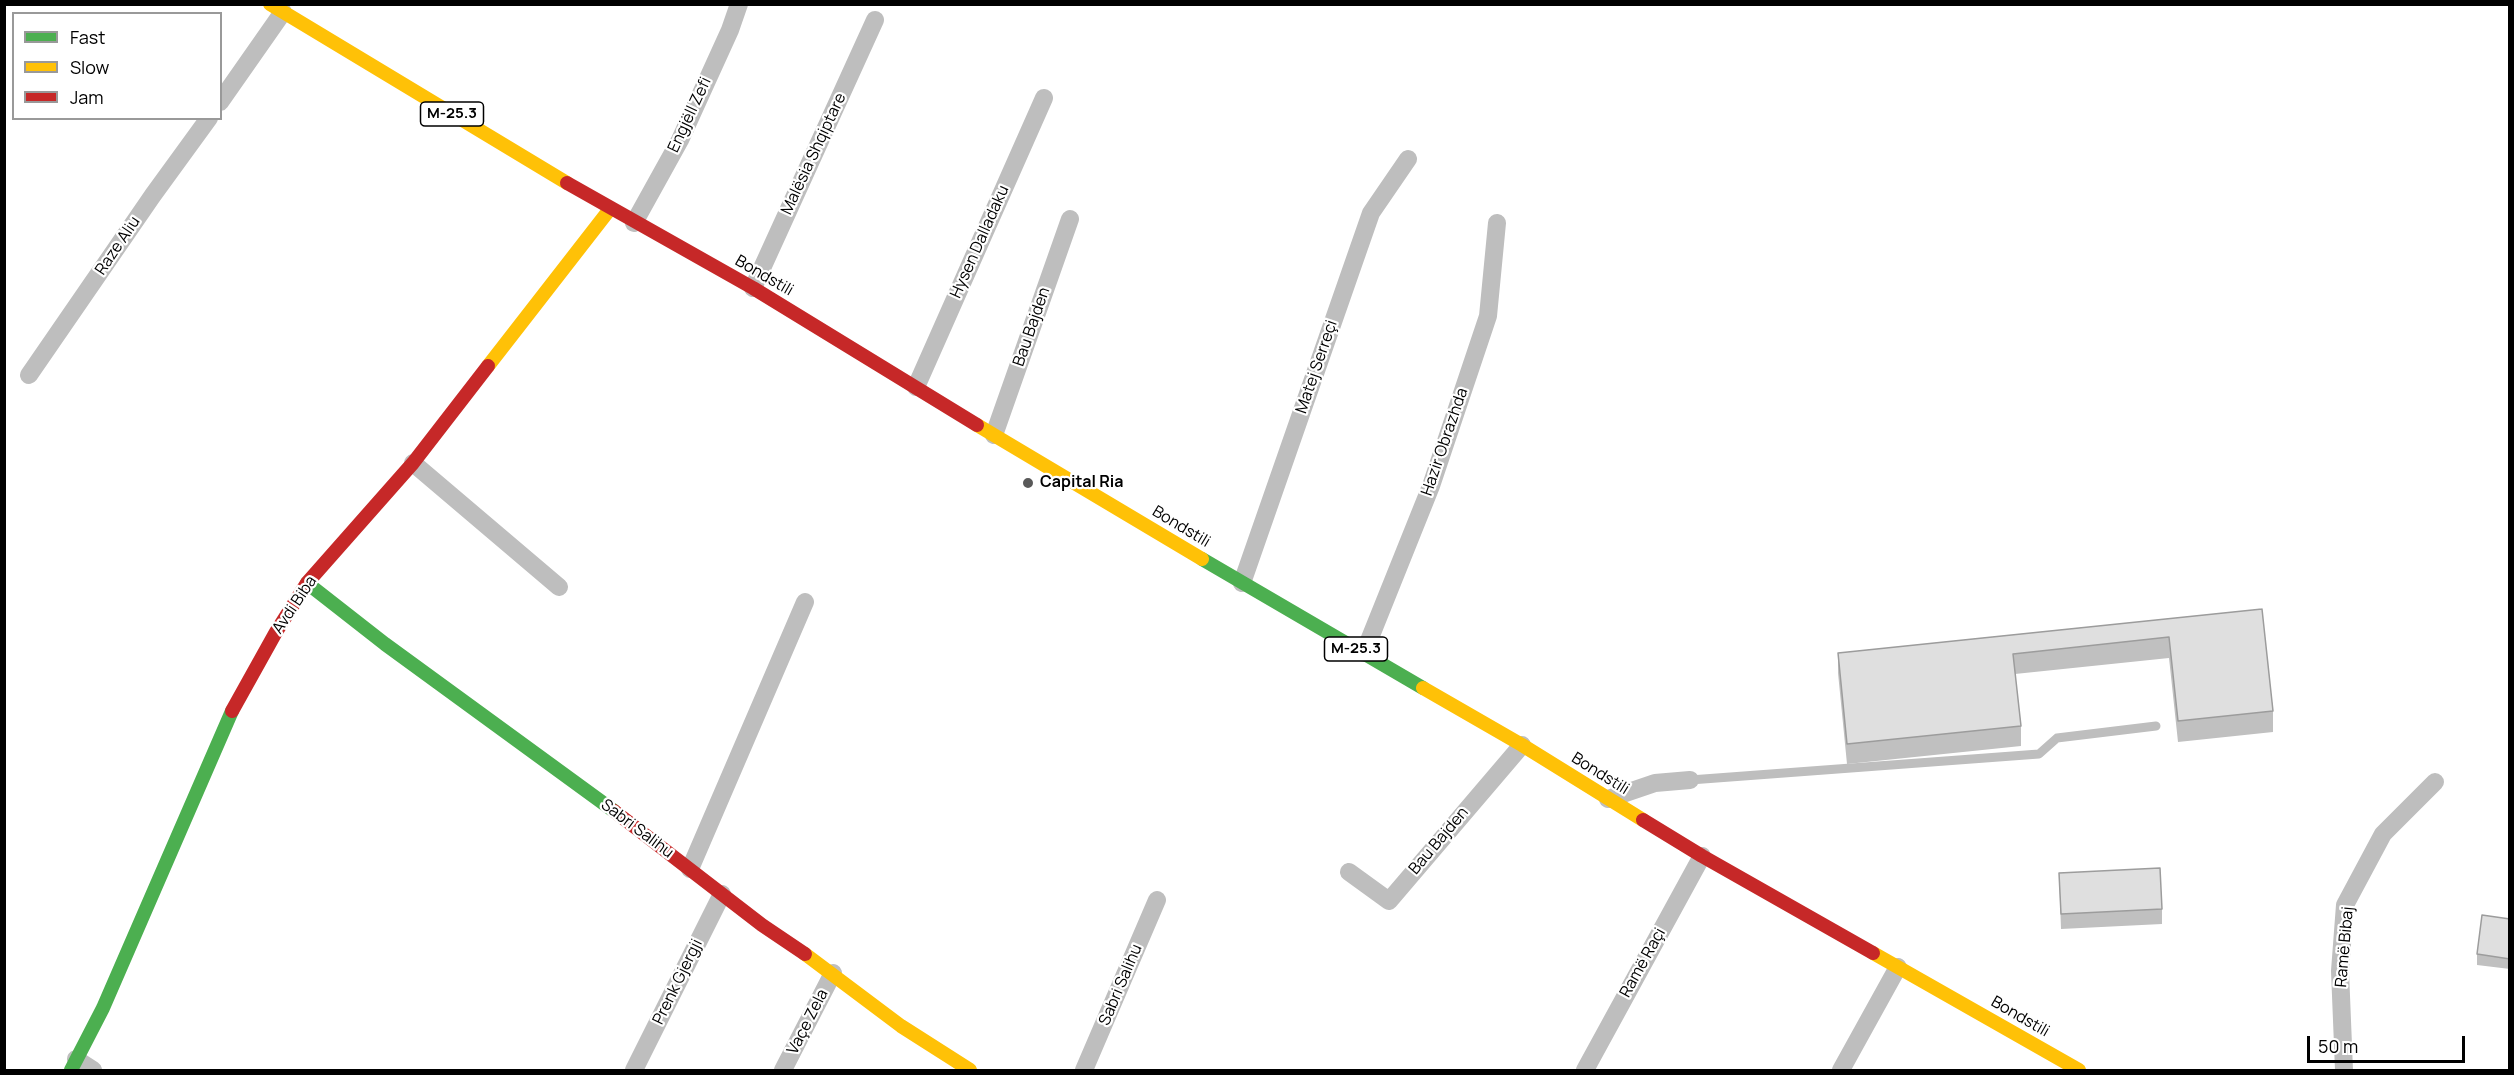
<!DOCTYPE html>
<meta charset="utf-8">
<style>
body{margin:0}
#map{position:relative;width:2514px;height:1075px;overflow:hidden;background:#fff;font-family:Manrope,sans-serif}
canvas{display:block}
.frame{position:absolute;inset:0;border:6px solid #000;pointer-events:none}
.legend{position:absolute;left:12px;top:12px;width:210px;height:108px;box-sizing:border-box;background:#fff;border:2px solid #999;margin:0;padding:8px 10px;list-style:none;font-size:18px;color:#000}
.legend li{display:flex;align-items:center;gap:12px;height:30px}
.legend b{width:30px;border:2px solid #999}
.scale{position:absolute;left:2307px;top:1036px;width:158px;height:27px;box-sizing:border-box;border:3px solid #000;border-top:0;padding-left:8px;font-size:18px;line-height:21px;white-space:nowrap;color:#000;-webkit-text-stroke:4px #fff;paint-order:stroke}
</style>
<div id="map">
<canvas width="2514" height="1075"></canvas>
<div class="frame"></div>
<ul class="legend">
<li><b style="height:8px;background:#4caf50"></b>Fast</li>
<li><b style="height:8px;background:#ffc107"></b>Slow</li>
<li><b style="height:8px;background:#c62828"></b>Jam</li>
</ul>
<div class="scale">50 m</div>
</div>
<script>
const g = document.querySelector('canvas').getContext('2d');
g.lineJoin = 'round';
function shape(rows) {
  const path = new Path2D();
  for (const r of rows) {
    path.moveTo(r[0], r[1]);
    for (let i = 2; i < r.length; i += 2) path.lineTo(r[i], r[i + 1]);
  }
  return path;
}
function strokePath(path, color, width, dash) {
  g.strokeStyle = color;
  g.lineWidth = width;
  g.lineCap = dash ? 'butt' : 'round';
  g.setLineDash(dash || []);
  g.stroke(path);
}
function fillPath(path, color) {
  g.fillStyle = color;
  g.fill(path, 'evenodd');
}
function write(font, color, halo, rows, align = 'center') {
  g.font = font + ' Manrope,sans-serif';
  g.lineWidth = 4.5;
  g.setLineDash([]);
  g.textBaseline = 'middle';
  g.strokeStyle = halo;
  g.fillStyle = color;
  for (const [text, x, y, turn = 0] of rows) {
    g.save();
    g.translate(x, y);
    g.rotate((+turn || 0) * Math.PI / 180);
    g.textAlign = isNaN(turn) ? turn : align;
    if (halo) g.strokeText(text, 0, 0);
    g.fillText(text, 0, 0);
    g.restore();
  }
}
strokePath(shape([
 [1690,780,2039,754,2057,738,2156,726]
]), '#bebebe', 9);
strokePath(shape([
 [220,102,283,12],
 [634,223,680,140,730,30,739,4],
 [753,288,875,20],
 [29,375,153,195,209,118],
 [916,387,1044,98],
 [994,435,1070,219],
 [413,463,559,587],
 [1242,583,1371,213,1408,159],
 [1364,653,1431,486,1488,316,1497,223],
 [1608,799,1655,783,1690,780],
 [690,869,805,602],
 [1349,872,1389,901,1522,745],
 [76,1059,93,1070],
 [634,1070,722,894],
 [783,1070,833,973],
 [1084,1070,1157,900],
 [1585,1070,1702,856],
 [1841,1070,1898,967],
 [2344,1070,2340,971,2345,905,2383,834,2435,782]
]), '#bebebe', 18);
strokePath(shape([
 [1202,559,1423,688],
 [307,583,385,644,614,811],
 [71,1070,103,1008,232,711]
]), '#4caf50', 14);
strokePath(shape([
 [270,4,567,183],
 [488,366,610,209],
 [977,425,1202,559],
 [1423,688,1522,745,1643,820],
 [1873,953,2079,1070],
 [805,954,901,1026,970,1070]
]), '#ffc107', 14);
strokePath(shape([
 [567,183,753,288,977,425],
 [232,711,276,632,307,583,413,463,488,366],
 [614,811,762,925,805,954],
 [1643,820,1702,856,1873,953]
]), '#c62828', 14);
fillPath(shape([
 [2262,609,2273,711,2273,732,2178,742,2169,658,2015,674,2021,726,2021,746,1847,764,1838,673,1838,653],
 [2059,873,2162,909,2162,924,2061,929],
 [2510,919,2510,969,2477,965,2477,954]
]), '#c0c0c0');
const building = shape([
 [2262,609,2273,711,2178,721,2169,637,2013,654,2021,726,1847,744,1838,653,2262,609],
 [2160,868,2162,909,2061,914,2059,873,2160,868],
 [2482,915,2510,919,2510,959,2477,954,2482,915]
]);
fillPath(building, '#dfdfdf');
strokePath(building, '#9c9c9c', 1.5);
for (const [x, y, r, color] of [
 [1028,483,6,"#595959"]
]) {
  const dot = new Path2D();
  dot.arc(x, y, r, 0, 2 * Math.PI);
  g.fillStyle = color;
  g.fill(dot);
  strokePath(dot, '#fff', 2);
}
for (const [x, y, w] of [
 [452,114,63],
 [1356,649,63]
]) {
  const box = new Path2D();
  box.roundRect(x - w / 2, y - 12, w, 24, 4.5);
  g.fillStyle = '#fff';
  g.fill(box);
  strokePath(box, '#000', 1.5);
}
write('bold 15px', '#000', null, [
 ["M-25.3",452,114],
 ["M-25.3",1356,649]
]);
write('16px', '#000', '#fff', [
 ["Engjëll Zefi",690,115,-65],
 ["Malësia Shqiptare",814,154,-65],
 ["Hysen Dalladaku",980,242,-66],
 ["Raze Aliu",118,246,-56],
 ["Bondstili",764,276,30],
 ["Bau Bajden",1032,327,-71],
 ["Matej Serreçi",1317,367,-71],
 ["Hazir Obrazhda",1445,442,-71],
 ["Bondstili",1181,527,31],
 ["Avdi Biba",295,605,-56],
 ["Bondstili",1600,774,32],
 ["Sabri Salihu",637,829,37],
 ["Bau Bajden",1439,841,-50],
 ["Ramë Bibaj",2345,947,-85],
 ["Ramë Raçi",1643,963,-61],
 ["Prenk Gjergji",678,982,-64],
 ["Sabri Salihu",1121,985,-67],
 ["Bondstili",2020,1017,30],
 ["Vaçe Zela",808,1022,-63]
]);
write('bold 16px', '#000', '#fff', [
 ["Capital Ria",1040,483]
], 'left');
</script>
